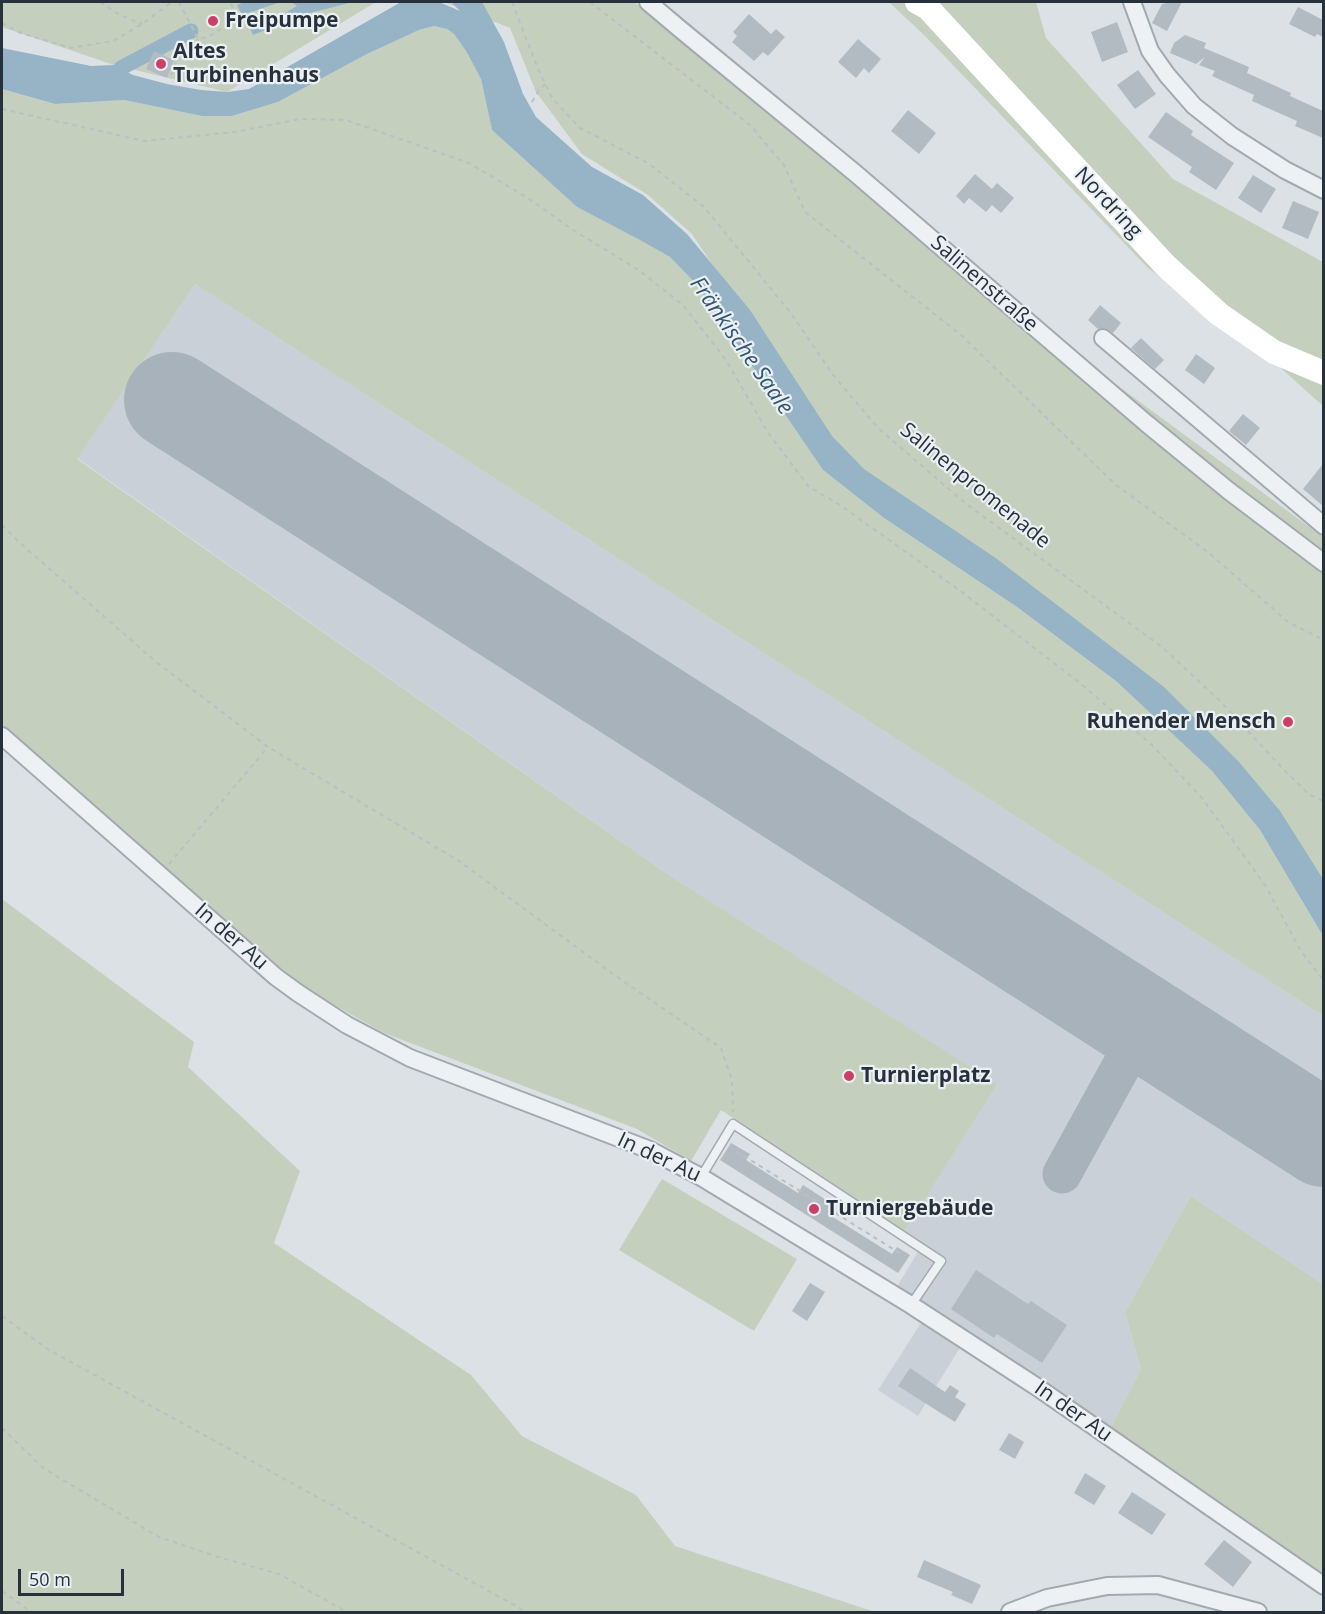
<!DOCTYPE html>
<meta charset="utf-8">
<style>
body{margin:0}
#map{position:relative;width:1325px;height:1614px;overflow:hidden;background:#dce1e6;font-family:"Open Sans",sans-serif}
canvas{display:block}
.frame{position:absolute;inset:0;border:3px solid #26313b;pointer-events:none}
.scale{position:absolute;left:18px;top:1569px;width:106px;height:27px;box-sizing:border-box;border:3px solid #26313b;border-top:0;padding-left:8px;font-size:18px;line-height:21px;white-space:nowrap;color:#26313b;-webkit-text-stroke:4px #ebf0f4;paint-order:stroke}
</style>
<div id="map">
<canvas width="1325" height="1614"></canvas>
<div class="frame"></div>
<div class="scale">50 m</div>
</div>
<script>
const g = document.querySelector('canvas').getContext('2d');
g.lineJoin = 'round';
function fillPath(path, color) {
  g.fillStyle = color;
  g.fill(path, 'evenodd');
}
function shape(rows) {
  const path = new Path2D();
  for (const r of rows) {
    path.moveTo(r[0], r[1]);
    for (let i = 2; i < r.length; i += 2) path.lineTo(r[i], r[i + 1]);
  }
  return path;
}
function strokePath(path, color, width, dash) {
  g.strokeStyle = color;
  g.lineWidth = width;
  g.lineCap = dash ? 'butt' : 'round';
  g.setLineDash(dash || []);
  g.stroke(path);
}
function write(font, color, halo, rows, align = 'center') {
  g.font = font + ' "Open Sans",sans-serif';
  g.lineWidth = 4.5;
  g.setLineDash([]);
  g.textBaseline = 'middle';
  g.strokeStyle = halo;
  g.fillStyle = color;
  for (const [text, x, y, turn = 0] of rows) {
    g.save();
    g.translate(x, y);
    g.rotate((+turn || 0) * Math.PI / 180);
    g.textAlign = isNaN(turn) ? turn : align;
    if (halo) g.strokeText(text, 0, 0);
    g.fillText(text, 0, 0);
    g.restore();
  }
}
fillPath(shape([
 [195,284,1323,1016,1323,1284,1191,1196,1125,1312,1141,1369,1109,1431,895,1290,922,1245,904,1232,996,1084,666,873,77,458],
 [921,1323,961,1346,918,1416,878,1390]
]), '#cad0d7');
fillPath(shape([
 [2,2,376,2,227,92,114,65,2,27],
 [444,2,634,2,1003,301,1323,537,1323,896,1227,761,848,469,692,234,648,195,582,154,536,92,510,28],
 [889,2,1036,2,1046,38,1173,179,1323,262,1323,406,1263,352,1148,268,926,37],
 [434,26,447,29,454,34,466,51,481,79,492,130,577,207,641,240,670,257,696,284,823,470,884,518,1017,607,1116,681,1212,771,1260,830,1323,936,1323,1016,195,284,77,459,666,873,997,1084,904,1232,721,1110,691,1161,637,1129,384,1033,290,980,2,725,2,89,55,104,124,100,202,116,232,116,278,102,365,55,419,30],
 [2,899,194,1042,188,1067,300,1171,274,1243,471,1375,522,1436,636,1495,675,1546,875,1612,2,1612],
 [662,1179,797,1259,754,1331,619,1250],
 [1191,1196,1323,1284,1323,1575,1109,1431,1141,1369,1125,1312]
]), '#c4d0bd');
fillPath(shape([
 [244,2,281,2,242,15,237,5],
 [291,2,353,2,310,13,253,35,249,26,283,14,297,6],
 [401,2,439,2,460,11,451,2,482,2,504,42,523,94,536,117,592,167,643,195,687,234,750,310,832,436,864,469,997,559,1164,687,1239,762,1280,811,1323,879,1323,936,1260,830,1212,771,1116,681,1017,607,884,518,823,470,696,284,670,257,640,240,577,207,492,130,481,79,466,51,454,34,447,29,434,26,419,30,365,55,278,102,232,116,202,116,124,100,55,104,2,89,2,48,91,66,114,65,133,75,167,84,201,90,227,92,249,89]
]), '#96b4c6');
strokePath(shape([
 [121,68,191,31]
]), '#96b4c6', 15);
strokePath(shape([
 [1062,1174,1144,1025]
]), '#a8b2ba', 39);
strokePath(shape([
 [172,400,1324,1139]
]), '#a8b2ba', 96);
fillPath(shape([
 [1171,2,1182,2,1167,31,1152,23,1162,4],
 [1298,7,1323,20,1323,37,1317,34,1315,37,1289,24],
 [749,14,771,34,776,29,785,37,768,56,763,52,754,61,732,42,737,36,733,32],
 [1117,22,1128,52,1102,62,1091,32],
 [1185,35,1206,43,1204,48,1249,67,1247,73,1291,93,1290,96,1323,111,1323,138,1295,126,1297,121,1252,101,1254,95,1212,76,1215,71,1199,65,1205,57,1196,64,1170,53,1174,43],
 [858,39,881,59,869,73,864,68,856,78,838,62],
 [154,51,174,60,167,78,146,69],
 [1138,70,1156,94,1135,109,1117,85],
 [908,110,936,133,919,154,891,131],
 [1166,112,1193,131,1191,135,1234,163,1216,190,1189,172,1192,167,1148,137],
 [975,174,992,189,997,183,1014,198,1001,213,992,205,986,212,969,198,964,204,956,196],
 [1253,175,1276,189,1261,213,1238,198],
 [1293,201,1319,212,1308,239,1282,228],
 [1100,305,1121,323,1113,333,1105,328,1098,329,1088,320],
 [1141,338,1164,360,1155,369,1131,348],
 [1196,354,1215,368,1204,384,1185,370],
 [1243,414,1260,428,1246,445,1229,431],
 [1323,464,1323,506,1303,489],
 [731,1143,750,1154,746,1160,798,1193,803,1185,834,1205,828,1214,892,1254,897,1247,910,1255,898,1273,720,1160],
 [976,1270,1028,1304,1031,1301,1067,1325,1042,1363,997,1334,994,1338,951,1309],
 [810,1283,825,1292,807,1321,792,1311],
 [910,1368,945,1392,950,1385,959,1391,955,1397,966,1404,955,1422,898,1386],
 [1009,1433,1024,1442,1015,1459,999,1450],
 [1085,1473,1106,1486,1094,1505,1074,1493],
 [1132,1492,1166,1514,1152,1535,1118,1513],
 [1224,1540,1252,1562,1233,1587,1204,1564],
 [924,1560,981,1585,972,1604,951,1595,953,1592,917,1577]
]), '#b3bbc2');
const service = shape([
 [701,1177,733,1124,941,1261,911,1305]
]);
const minor = shape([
 [648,2,680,29,855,173,1146,423,1229,491,1324,563],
 [1132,2,1150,51,1167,75,1194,106,1232,136,1285,170,1324,190],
 [1103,338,1324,526],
 [2,736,276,977,298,993,347,1025,410,1058,650,1150,701,1177,911,1305,1037,1387,1324,1586],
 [1010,1612,1047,1598,1107,1586,1158,1585,1258,1612]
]);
strokePath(service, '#a2a9af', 11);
strokePath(minor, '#a2a9af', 20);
strokePath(shape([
 [100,2,120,15,142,24],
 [179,2,198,39,208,37,238,18,230,2],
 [512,2,538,69,552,98,580,128,648,163,704,207,790,312,834,376,878,428,965,503,1162,647,1220,701,1284,770,1310,795,1324,801],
 [590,2,750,125,784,165,805,212,961,335,1116,485,1209,553,1288,622,1324,640],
 [2,23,18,32,71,48,113,41,142,24,172,2],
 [171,75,180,51,198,39],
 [532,102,539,90,545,84],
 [2,109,144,141,235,132,300,119,346,120,469,163,528,198,570,228,640,271,683,305,726,360,769,434,809,487,840,505,959,590,1080,683,1152,745,1202,798,1265,885,1301,951,1324,981],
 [2,525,20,543,155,661,268,747,459,861,620,979,721,1048,732,1080,733,1112],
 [169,864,268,747],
 [736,1151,901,1254],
 [2,1316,49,1350,527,1612],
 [2,1428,43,1468,159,1537,215,1556,279,1574,347,1612],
 [2,1591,31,1612]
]), '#babfc4', 2, [4.5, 4.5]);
strokePath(service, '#eef1f4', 8);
strokePath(minor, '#eef1f4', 16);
strokePath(shape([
 [917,2,928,8,1165,265,1219,314,1274,352,1324,373]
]), '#fff', 24);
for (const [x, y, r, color] of [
 [213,21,6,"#cb4067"],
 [161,64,6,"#cb4067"],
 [1288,722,6,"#cb4067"],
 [849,1076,6,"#cb4067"],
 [814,1209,6,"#cb4067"]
]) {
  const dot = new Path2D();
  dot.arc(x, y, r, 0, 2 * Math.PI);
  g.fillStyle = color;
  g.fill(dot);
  strokePath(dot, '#ebf0f4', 2);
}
write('bold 21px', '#26313b', '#ebf0f4', [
 ["Freipumpe",225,21],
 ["Altes",173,52],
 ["Turbinenhaus",173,76],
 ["Ruhender Mensch",1276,722,"right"],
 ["Turnierplatz",861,1076],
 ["Turniergebäude",826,1209]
], 'left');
write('21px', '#26313b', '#ebf0f4', [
 ["Nordring",1108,203,47],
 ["Salinenstraße",984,284,41],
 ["Salinenpromenade",975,486,39],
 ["In der Au",231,937,41],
 ["In der Au",659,1158,25],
 ["In der Au",1073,1412,35]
]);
write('italic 22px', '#31556e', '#ebf0f4', [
 ["Fränkische Saale",741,346,55]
]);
</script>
